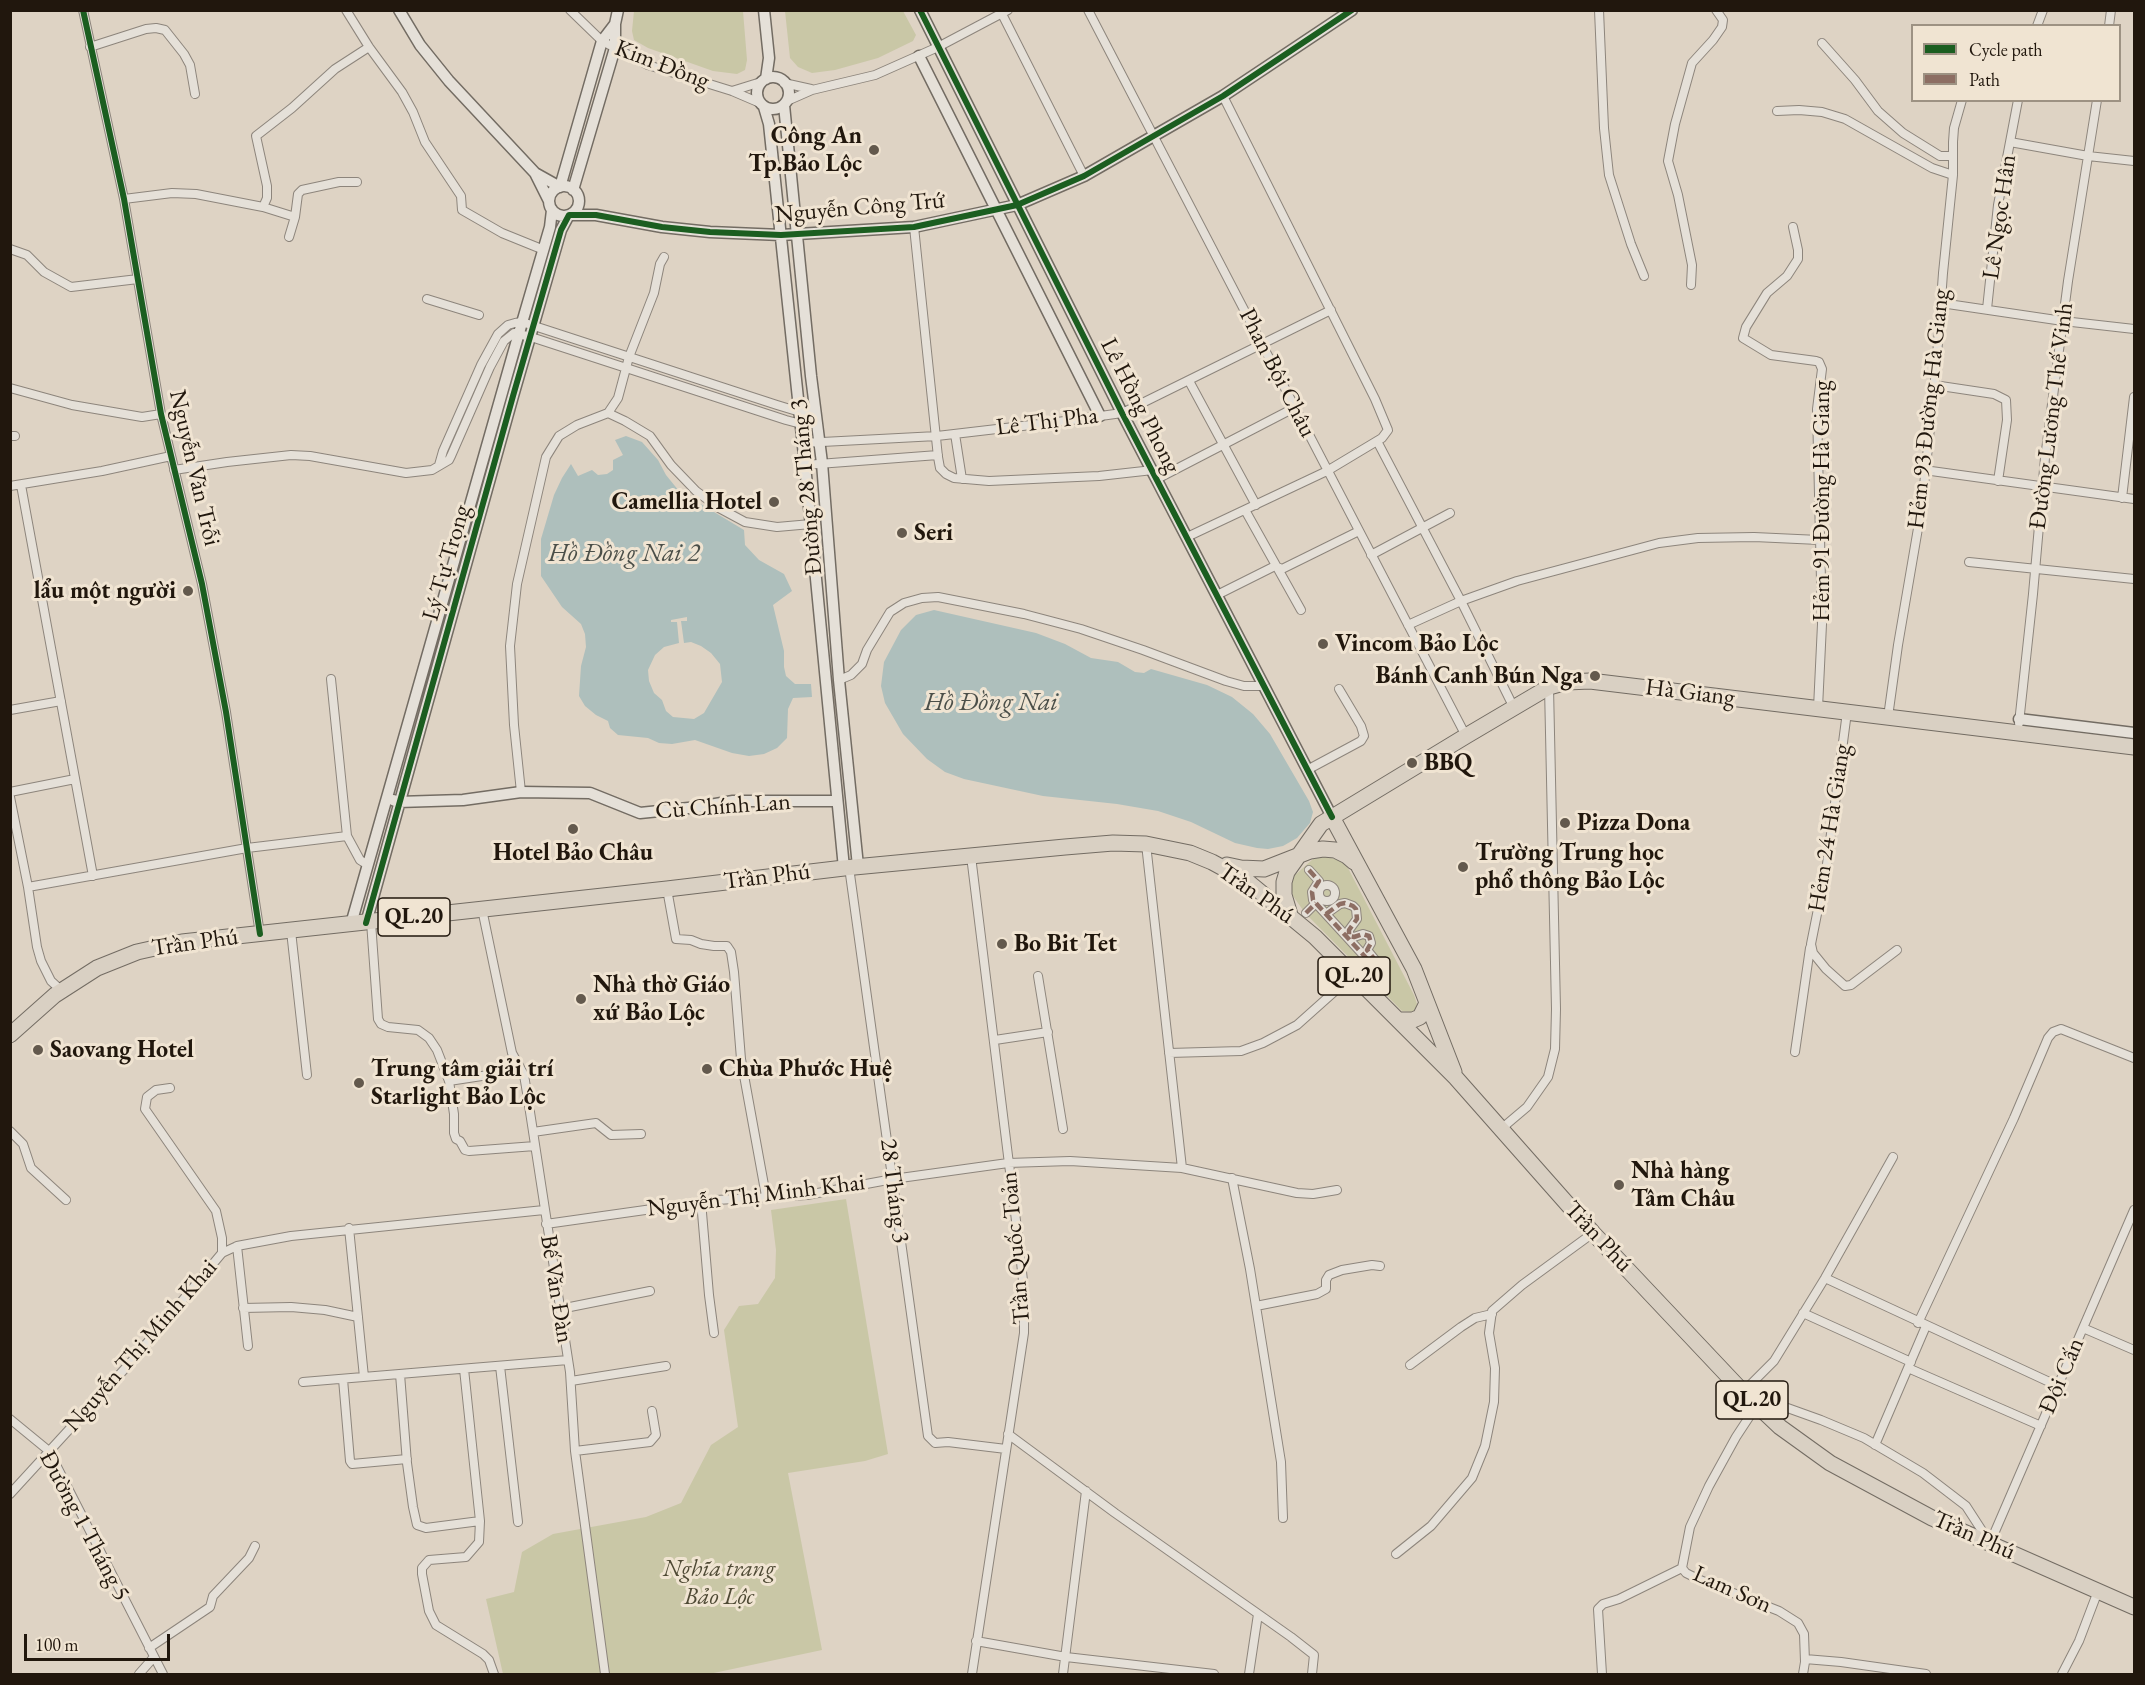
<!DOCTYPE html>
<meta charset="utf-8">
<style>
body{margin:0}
#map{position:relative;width:2145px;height:1685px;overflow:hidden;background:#ded3c4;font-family:"EB Garamond",serif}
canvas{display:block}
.frame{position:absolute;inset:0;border:12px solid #21170d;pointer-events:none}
.legend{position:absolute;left:1911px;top:24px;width:210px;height:78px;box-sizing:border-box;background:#f0e4d2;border:2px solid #9d9283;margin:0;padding:8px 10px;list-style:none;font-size:18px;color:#21170d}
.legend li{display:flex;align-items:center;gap:12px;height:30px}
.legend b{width:30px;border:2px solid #9d9283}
.scale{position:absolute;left:24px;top:1634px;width:146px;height:27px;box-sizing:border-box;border:3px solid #21170d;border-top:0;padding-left:8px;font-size:18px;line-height:21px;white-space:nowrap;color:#21170d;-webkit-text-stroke:4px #f0e4d2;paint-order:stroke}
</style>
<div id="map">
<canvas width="2145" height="1685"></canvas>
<div class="frame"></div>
<ul class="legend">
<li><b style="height:8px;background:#1b5e20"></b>Cycle path</li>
<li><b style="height:8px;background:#8d6e63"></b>Path</li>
</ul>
<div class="scale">100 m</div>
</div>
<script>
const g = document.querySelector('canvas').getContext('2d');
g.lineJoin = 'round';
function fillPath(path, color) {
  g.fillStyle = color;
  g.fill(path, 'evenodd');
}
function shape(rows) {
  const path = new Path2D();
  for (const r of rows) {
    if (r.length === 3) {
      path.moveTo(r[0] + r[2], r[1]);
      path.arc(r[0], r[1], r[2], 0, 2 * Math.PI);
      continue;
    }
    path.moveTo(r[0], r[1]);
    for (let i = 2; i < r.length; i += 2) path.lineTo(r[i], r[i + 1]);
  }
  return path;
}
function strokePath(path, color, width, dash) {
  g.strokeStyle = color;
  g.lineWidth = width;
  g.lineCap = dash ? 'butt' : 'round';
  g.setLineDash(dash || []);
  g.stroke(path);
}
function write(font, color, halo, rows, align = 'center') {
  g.font = font + ' "EB Garamond",serif';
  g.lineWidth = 6;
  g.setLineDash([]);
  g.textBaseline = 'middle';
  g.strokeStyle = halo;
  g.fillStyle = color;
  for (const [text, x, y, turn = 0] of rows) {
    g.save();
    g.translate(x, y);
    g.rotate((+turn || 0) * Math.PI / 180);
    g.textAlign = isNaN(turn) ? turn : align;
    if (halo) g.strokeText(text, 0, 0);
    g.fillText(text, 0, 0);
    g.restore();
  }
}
fillPath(shape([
 [634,11,743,11,747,60,745,70,737,74,713,71,648,48,634,40,632,31],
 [785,11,903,11,916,35,913,41,878,58,835,70,812,73,798,67,790,58],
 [1323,856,1338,860,1345,864,1349,870,1414,995,1417,1004,1415,1012,1402,1011,1305,913,1293,896,1291,889,1293,877,1313,859],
 [846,1199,888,1454,865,1461,788,1473,822,1650,709,1674,503,1674,486,1599,514,1592,522,1552,553,1534,646,1517,681,1503,711,1445,738,1427,724,1330,739,1306,758,1304,775,1278,776,1250,771,1210]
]), '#c9c7a6');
fillPath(shape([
 [626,436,642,442,658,460,666,475,679,491,744,530,745,545,759,560,784,574,792,591,773,605,784,651,784,667,786,676,795,684,811,684,812,697,793,698,788,709,787,738,777,748,764,754,749,756,732,753,695,740,672,744,659,743,648,738,618,735,610,728,608,721,596,715,585,706,579,696,581,666,586,647,585,634,581,624,562,607,541,576,541,539,554,495,562,478,571,464,578,476,592,470,598,475,607,474,613,470,613,460,623,455,615,440],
 [687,617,687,621,681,621,684,643,691,642,701,646,711,653,720,664,722,682,704,713,694,719,673,717,666,711,662,700,654,693,649,681,648,670,655,655,664,647,679,643,677,622,671,622,671,620],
 [934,610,1036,633,1065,644,1091,658,1118,662,1135,672,1144,673,1151,669,1207,685,1232,697,1253,714,1270,734,1309,801,1313,812,1310,823,1297,838,1283,846,1268,849,1257,848,1235,843,1191,822,1158,811,1117,804,1043,796,964,779,945,772,927,759,903,734,885,703,881,686,884,662,901,630,916,615]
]), '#aebfbc');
const street = shape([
 [83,10,124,199,161,414,202,584,226,712,260,934],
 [346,10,369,47,402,92,413,112,425,142,461,196,462,210,502,233,544,250],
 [570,10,602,41,648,65,732,91,760,103],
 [1000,10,1084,176],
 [1088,10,1466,736],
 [1599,10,1604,128,1609,175,1631,244,1644,276],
 [2037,26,2043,10],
 [2109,26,2111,10],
 [1822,43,1855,80,1878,111,1903,133,1940,156,1952,156],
 [90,47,146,29,156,28,165,30,184,54,190,65,195,94],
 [784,83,811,89],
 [732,91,761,82],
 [787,101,812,90,875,75,938,47,1008,10],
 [1777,111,1799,110,1822,112,1845,119,1932,168,1953,175],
 [2010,142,2018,100],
 [124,199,172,193,196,194,263,207,267,198,267,186,256,136,292,108,335,69,369,47],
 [263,207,295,217,289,237],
 [295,217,298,194,302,190,339,182,357,182],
 [914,227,938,457,940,468,946,474,954,478,989,481,1099,476,1153,470],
 [1793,227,1798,250,1798,259,1787,276,1767,293,1746,327,1743,338,1771,355,1816,361,1819,362,1822,369,1817,409,1822,624,1818,708],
 [10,249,27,255,44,272,71,287,138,279],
 [1691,285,1692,265,1678,195,1668,161,1675,124,1692,63,1713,40,1722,27,1723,20,1716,10],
 [427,299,479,315],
 [1941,303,2063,321,2134,329],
 [1987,309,1998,205,2010,142,2088,156,2134,161],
 [1189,381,1256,505],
 [1934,385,1994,394,2006,400,2007,420,1998,481],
 [10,388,72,405,142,417,161,414],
 [608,413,625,421,650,436,671,465,696,491,719,508,745,522,777,527,811,524],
 [955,434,962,479],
 [10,436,15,436],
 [1377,441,1461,601,1514,708],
 [803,443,937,436,1065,421,1122,413,1331,310],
 [439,465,443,451,481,365,498,334,508,325,515,323,522,322,777,405,800,412,816,411],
 [805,465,938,455],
 [174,470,227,462,291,455,310,456,406,473,432,470,449,460,451,456,490,367,504,341,514,333,531,337,786,420,801,424,817,424],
 [1924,470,2134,499],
 [1157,479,1294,408],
 [21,485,93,876],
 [10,486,102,471,171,456],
 [2122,498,2134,397],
 [1245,510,1301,610],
 [1187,537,1327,471,1382,438,1388,430,1375,399,1223,96],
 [1371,555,1450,513],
 [1969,562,2134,579],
 [1217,595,1275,566,1282,569,1359,531],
 [1408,625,1461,601,1517,581,1659,543,1698,538,1754,537,1819,540],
 [331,679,347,836,360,860,368,865],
 [839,680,851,675,862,664,867,650,890,612,904,603,922,598,938,597,1024,614,1081,629,1143,650,1226,681,1244,686,1264,686],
 [10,710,61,701],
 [1847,712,1827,864,1811,944,1813,953,1826,969,1845,986,1851,985,1897,950],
 [1888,717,1898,645,1922,505,1936,370,1943,273,1953,175,1953,142,1954,128,1962,100],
 [2019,723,2033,594,2045,458,2068,281,2097,100],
 [1307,770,1361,741,1364,736,1361,726,1339,689],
 [10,792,75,779],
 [521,792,514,725,510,646,517,584,546,457,559,436,577,425,608,413,618,398,629,357,654,293,660,264,664,257],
 [10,797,28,887,37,947,41,961,51,981,62,991],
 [1146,844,1182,1168],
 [971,856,1020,1253,1024,1290,1024,1333,972,1674],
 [849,867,928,1436,935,1443,948,1442,1006,1449],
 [1309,870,1319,881,1312,892,1313,900,1368,960],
 [1327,893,8],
 [28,887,247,848,347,836],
 [667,889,676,939,691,940,701,944,714,946,727,946,731,952,734,972,741,1059,766,1196],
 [482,909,512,1053,524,1075,528,1099,570,1372,575,1451,605,1674],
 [1306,913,1316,903],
 [1326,914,1340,904,1345,903,1353,906,1356,909,1357,919,1349,930,1349,936,1354,937,1363,934,1369,936,1371,943,1367,950,1381,967,1378,972,1381,976],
 [371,922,378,1019,381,1024,388,1027,418,1030,429,1038,437,1050,449,1081,454,1114,454,1133,456,1139,460,1141,465,1150,469,1151,535,1146],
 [291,931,307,1075],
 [1038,976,1063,1129],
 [995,1040,1048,1032],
 [1795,1052,1810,948],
 [1169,1053,1241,1051,1263,1043,1297,1025,1353,975],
 [449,1081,521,1070],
 [170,1088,156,1090,147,1097,145,1109,216,1211,222,1238,222,1253],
 [1501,1129,1527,1107,1548,1077,1555,1049,1556,1009,1549,687],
 [10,1131,23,1144,31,1168,66,1200],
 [533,1132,596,1123,611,1135,641,1134],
 [1893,1157,1825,1278,1774,1361,1743,1392,1821,1420,1864,1438,1923,1473,1966,1506,1988,1540],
 [1232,1178,1250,1269,1281,1462,1283,1518],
 [701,1201,709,1295,714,1333],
 [546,1224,716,1200,807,1195,893,1179,1008,1163,1070,1161,1182,1168,1297,1193,1313,1194,1337,1190],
 [349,1228,364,1377],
 [237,1246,248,1346],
 [1825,1278,2058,1386],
 [1256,1306,1317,1294,1326,1289,1326,1280,1329,1275,1342,1270,1372,1265,1380,1266],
 [243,1308,291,1307,325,1310,358,1317],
 [560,1309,650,1291],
 [1803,1313,1911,1362],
 [1918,1323,2014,1118,2048,1038,2053,1032,2061,1029,2134,1058],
 [2083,1328,2134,1350],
 [1410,1365,1461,1327,1475,1318,1492,1314],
 [500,1366,518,1522],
 [1908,1368,2041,1426],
 [464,1369,480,1521,479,1542,466,1557,429,1560,422,1568,422,1574,429,1611,436,1625,483,1654,489,1660,494,1674],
 [400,1374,407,1463,413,1507,417,1525,426,1528,480,1521],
 [343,1379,350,1461,352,1464,407,1459],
 [571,1381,666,1366],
 [303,1382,568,1360],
 [1757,1405,1736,1437,1709,1486,1690,1527,1682,1568,1686,1573,1700,1580,1779,1611,1798,1623,1804,1634,1805,1662,1803,1674],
 [10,1419,49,1451,163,1674],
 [1008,1434,1115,1513,1291,1637,1314,1655,1312,1674],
 [1875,1445,1926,1326],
 [575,1451,650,1442,656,1435,652,1411],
 [10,1494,131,1362,222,1253,237,1246,291,1236,544,1210],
 [1990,1543,2134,1210],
 [1396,1554,1431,1526,1472,1478,1485,1446,1494,1402,1495,1368,1489,1333,1492,1311,1522,1285,1593,1233],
 [976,1641,1066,1657,1214,1674],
 [149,1648,210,1607,213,1596,249,1558,255,1546],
 [1805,1659,1841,1662,1926,1674],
 [139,1674,154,1657],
 [1063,1674,1086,1491],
 [1249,1674,1258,1614],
 [1602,1674,1598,1609,1603,1604,1619,1599,1682,1568],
 [2062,1674,2079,1641,2098,1591]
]);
const secondary = shape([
 [399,10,420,45,449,81,535,173,549,201],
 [764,10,769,58,766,79],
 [920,10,1122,413,1332,817],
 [919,56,1100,416],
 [773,93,16],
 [784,105,811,376,822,463,839,680,858,866],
 [764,107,769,124,805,465,844,868],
 [535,173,560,187,602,41,615,24],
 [564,201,15],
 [573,190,615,48,615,24,618,10],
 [2019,719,2134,733],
 [393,800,398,802,463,800,521,792,590,793,640,813,698,807,733,801,837,801],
 [366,923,513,396,561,230,569,215,596,215,662,227,710,232,781,235,914,227,1017,205,1084,176,1223,96,1352,10],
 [351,924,519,333,550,227,552,210]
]);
const highway = shape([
 [1332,817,1414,969,1454,1072],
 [1227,865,1241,868,1264,869,1310,851,1323,849,1335,850,1347,856,1354,862],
 [1290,915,1284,895,1284,882,1287,872,1321,824,1466,736,1549,687,1567,682,1590,681,2134,747],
 [1398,1020,1413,1020,1420,1017,1427,1003],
 [10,1035,55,995,97,968,137,952,182,942,667,889,844,868,1065,847,1113,843,1146,844,1190,853,1212,862,1247,881,1315,937,1456,1078,1593,1233,1743,1392,1780,1427,1830,1463,1932,1518,2134,1607]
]);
strokePath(street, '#8d857c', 10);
strokePath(secondary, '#736c63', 13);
strokePath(highway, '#736c63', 17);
strokePath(street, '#e5e0d8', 8);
strokePath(secondary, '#e5e0d8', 10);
strokePath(highway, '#d9d0c3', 15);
strokePath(shape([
 [1309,870,1319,881,1312,892,1313,900,1368,960],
 [1306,913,1316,903],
 [1326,914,1340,904,1345,903,1353,906,1356,909,1357,919,1349,930,1349,936,1354,937,1363,934,1369,936,1371,943,1367,950,1381,967,1378,972,1381,976]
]), '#8d6e63', 4.5, [9, 4.5]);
strokePath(shape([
 [83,10,124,199,161,414,202,584,226,712,260,934],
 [920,10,1122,413,1332,817],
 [366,923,513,396,561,230,569,215,596,215,662,227,710,232,781,235,914,227,1017,205,1084,176,1223,96,1352,10]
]), '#1b5e20', 6);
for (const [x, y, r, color] of [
 [874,150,6,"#63594d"],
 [774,502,6,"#63594d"],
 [902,533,6,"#63594d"],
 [188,591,6,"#63594d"],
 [1323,644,6,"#63594d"],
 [1595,676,6,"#63594d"],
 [1412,763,6,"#63594d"],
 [1565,823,6,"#63594d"],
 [573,829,6,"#63594d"],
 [1463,867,6,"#63594d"],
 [1002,944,6,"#63594d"],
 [581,999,6,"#63594d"],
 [38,1050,6,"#63594d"],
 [707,1069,6,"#63594d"],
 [359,1083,6,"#63594d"],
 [1619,1185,6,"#63594d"]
]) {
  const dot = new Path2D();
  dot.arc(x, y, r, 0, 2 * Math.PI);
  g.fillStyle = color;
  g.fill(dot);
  strokePath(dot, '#f0e4d2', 2);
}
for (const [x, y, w] of [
 [414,917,72],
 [1354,976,72],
 [1752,1400,72]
]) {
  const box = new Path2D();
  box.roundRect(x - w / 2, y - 19, w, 38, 4.5);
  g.fillStyle = '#f0e4d2';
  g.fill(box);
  strokePath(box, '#21170d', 1.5);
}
write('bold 22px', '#21170d', null, [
 ["QL.20",414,917],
 ["QL.20",1354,976],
 ["QL.20",1752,1400]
]);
write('24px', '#21170d', '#f0e4d2', [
 ["Kim Đồng",662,65,21],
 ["Nguyễn Công Trứ",860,208,-5],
 ["Lê Ngọc Hân",2000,217,-82],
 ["Phan Bội Châu",1277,373,63],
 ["Lê Hồng Phong",1140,406,63],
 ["Hẻm 93 Đường Hà Giang",1929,409,-84],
 ["Đường Lương Thế Vinh",2052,416,-83],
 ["Lê Thị Pha",1047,422,-7],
 ["Nguyễn Văn Trỗi",194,468,77],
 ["Đường 28 Tháng 3",807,487,-95],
 ["Hẻm 91 Đường Hà Giang",1822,501,-90],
 ["Lý Tự Trọng",447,563,-74],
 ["Hà Giang",1690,693,7],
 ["Cù Chính Lan",723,807,-4],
 ["Hẻm 24 Hà Giang",1830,828,-81],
 ["Trần Phú",767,877,-7],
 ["Trần Phú",1256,894,35],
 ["Trần Phú",195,943,-8],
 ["28 Tháng 3",894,1191,83],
 ["Nguyễn Thị Minh Khai",756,1196,-7],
 ["Trần Phú",1598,1237,47],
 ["Trần Quốc Toản",1016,1248,-95],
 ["Bế Văn Đàn",556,1289,81],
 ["Nguyễn Thị Minh Khai",141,1346,-49],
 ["Đội Cấn",2062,1376,-67],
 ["Đường 1 Tháng 5",84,1526,62],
 ["Trần Phú",1974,1536,24],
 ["Lam Sơn",1732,1590,24]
]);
write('bold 24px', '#21170d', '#f0e4d2', [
 ["Công An",862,136,"right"],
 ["Tp.Bảo Lộc",862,164,"right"],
 ["Camellia Hotel",762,502,"right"],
 ["Seri",914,533],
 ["lẩu một người",176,591,"right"],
 ["Vincom Bảo Lộc",1335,644],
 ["Bánh Canh Bún Nga",1583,676,"right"],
 ["BBQ",1424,763],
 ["Pizza Dona",1577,823],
 ["Hotel Bảo Châu",573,853,"center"],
 ["Trường Trung học",1475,853],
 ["phổ thông Bảo Lộc",1475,881],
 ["Bo Bit Tet",1014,944],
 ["Nhà thờ Giáo",593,985],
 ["xứ Bảo Lộc",593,1013],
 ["Saovang Hotel",50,1050],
 ["Trung tâm giải trí",371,1069],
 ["Starlight Bảo Lộc",371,1097],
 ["Chùa Phước Huệ",719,1069],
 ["Nhà hàng",1631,1171],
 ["Tâm Châu",1631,1199]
], 'left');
write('italic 24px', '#4e4934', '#f0e4d2', [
 ["Nghĩa trang",719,1569],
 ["Bảo Lộc",719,1597]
]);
write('italic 26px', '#4b4f49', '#f0e4d2', [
 ["Hồ Đồng Nai 2",624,554],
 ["Hồ Đồng Nai",991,703]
]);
</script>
